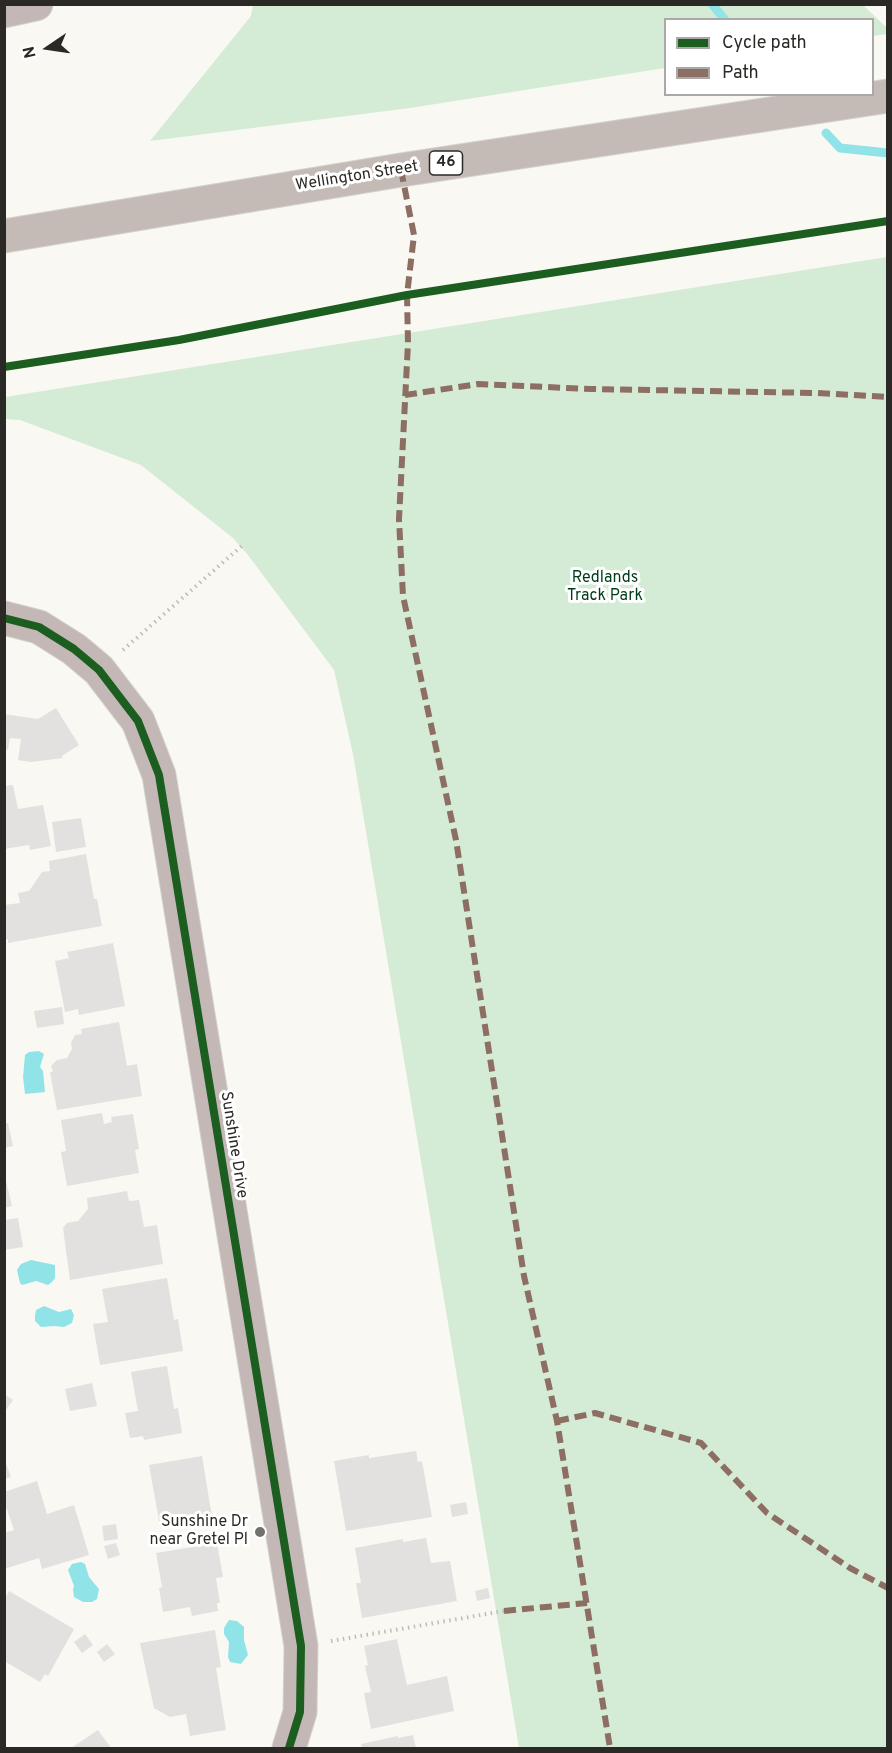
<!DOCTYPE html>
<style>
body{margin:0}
#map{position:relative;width:892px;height:1753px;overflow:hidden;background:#faf8f2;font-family:Overpass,sans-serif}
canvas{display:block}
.frame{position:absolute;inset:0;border:6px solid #2a2925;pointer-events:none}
.legend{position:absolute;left:664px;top:18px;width:210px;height:78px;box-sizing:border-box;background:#fff;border:2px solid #aaa9a8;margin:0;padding:8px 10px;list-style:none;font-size:18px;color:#2a2925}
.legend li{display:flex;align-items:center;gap:12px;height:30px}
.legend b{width:30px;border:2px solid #aaa9a8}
.north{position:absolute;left:18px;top:18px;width:60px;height:60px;-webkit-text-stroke:4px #fff;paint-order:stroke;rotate:257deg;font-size:16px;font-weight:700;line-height:24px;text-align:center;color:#2a2925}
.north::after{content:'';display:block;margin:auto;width:21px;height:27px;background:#2a2925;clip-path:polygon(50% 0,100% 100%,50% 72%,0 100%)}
</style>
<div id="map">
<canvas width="892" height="1753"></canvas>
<div class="frame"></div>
<ul class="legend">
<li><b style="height:8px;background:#1b5e20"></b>Cycle path</li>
<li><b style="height:8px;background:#8d6e63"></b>Path</li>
</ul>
<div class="north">N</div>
</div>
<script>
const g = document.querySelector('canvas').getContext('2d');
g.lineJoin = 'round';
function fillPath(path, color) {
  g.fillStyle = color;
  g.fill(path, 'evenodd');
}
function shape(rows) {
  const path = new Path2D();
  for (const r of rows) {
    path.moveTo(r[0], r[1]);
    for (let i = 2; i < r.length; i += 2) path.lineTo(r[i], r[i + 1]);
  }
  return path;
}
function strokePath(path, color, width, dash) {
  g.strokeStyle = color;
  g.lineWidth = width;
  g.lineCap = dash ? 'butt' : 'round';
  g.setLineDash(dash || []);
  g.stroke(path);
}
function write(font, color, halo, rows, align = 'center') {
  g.font = font + ' Overpass,sans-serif';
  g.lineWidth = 6;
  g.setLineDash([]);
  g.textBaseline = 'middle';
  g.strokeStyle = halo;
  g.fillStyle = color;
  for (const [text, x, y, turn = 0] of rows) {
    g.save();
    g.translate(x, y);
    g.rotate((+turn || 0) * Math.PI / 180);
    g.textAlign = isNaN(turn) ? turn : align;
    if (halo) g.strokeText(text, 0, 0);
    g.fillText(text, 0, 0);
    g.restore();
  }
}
fillPath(shape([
 [862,4,887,28,887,34,873,36,872,20,666,20,665,68,410,108,150,141,251,16,253,5],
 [887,257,887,1748,519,1748,353,754,334,670,248,555,233,538,141,465,20,420,5,419,5,397]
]), '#d4ebd5');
fillPath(shape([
 [39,1051,44,1054,40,1067,43,1071,45,1092,25,1094,23,1077,25,1055,29,1052],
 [31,1260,55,1265,55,1278,52,1282,48,1285,36,1281,22,1285,20,1283,17,1270,21,1264],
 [44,1306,59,1312,71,1309,74,1315,72,1323,64,1327,54,1326,41,1327,35,1321,35,1316,36,1310],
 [81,1562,85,1564,89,1577,99,1589,97,1599,92,1602,83,1602,74,1597,73,1589,74,1586,68,1570,72,1564],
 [229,1620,237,1621,244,1627,244,1640,248,1655,241,1664,230,1662,228,1657,229,1642,224,1634,224,1628]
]), '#90e4e8');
strokePath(shape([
 [712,4,725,20],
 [826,133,840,148,888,153]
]), '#90e4e8', 9);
fillPath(shape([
 [56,708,79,745,62,756,63,758,31,762,18,760,21,739,10,738,8,750,4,749,4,714,38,719],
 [13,785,18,809,43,805,51,846,30,850,29,845,4,849,4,786],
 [81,818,86,847,56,852,52,822],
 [86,854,94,899,97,899,102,926,8,943,8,939,4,940,4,905,20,903,18,893,29,891,42,872,50,871,49,861],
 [113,943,125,1006,79,1015,78,1009,65,1012,55,961,69,958,67,952],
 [62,1007,64,1024,37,1028,34,1011],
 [119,1022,127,1066,137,1064,142,1096,57,1110,50,1072,53,1072,51,1066,57,1060,67,1058,72,1049,71,1043,75,1035,82,1034,81,1029],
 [102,1113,104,1124,112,1122,111,1117,133,1114,139,1149,135,1150,139,1173,67,1186,61,1152,66,1151,61,1120],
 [8,1123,13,1146,4,1148,4,1124],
 [4,1172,12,1206,4,1208],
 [127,1191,129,1201,139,1200,144,1227,157,1225,163,1264,70,1280,63,1228,67,1223,78,1221,88,1209,87,1198],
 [18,1218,23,1247,4,1250,4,1220],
 [167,1278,174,1320,178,1319,183,1351,100,1365,93,1324,108,1322,102,1289],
 [167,1366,174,1409,178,1408,182,1433,144,1440,143,1436,130,1438,125,1413,138,1411,131,1372],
 [92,1383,97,1406,70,1411,65,1389],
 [4,1394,13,1400,4,1413],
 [416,1451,418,1462,422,1461,432,1517,346,1531,334,1461,369,1455,369,1458],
 [202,1456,212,1517,160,1526,149,1465],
 [4,1458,11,1477,4,1479],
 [37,1481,47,1514,74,1505,89,1555,42,1569,39,1558,4,1569,4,1533,14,1530,4,1501,4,1492],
 [466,1502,468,1514,452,1517,450,1505],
 [116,1524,118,1539,104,1541,102,1526],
 [426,1538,431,1563,450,1561,457,1601,362,1618,356,1583,361,1583,355,1548,403,1539,403,1542],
 [116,1543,120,1555,108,1559,104,1546],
 [217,1543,223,1577,216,1578,220,1603,217,1603,218,1611,192,1616,190,1607,163,1612,159,1588,162,1587,156,1553],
 [488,1588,490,1598,477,1601,475,1591],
 [9,1591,74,1629,48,1676,45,1674,40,1682,4,1661,4,1600],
 [215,1630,221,1667,216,1668,226,1730,190,1736,186,1714,170,1717,154,1708,140,1643],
 [85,1634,93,1645,82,1653,74,1642],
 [397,1639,407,1685,447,1676,454,1711,371,1729,364,1693,371,1692,365,1666,368,1665,364,1646],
 [107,1644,115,1654,104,1662,97,1652],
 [98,1730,111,1748,71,1748],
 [413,1735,416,1748,362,1748,361,1744,398,1736,398,1738]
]), '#e2e1e0');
const street = shape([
 [4,11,36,4],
 [4,618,39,627,74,649,99,670,138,721,159,775,301,1646,300,1712,289,1748]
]);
const primary = shape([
 [4,236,401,170,888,96]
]);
strokePath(street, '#d4d2ce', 35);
strokePath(primary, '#d4d2ce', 35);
strokePath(shape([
 [123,650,244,544],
 [331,1641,504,1611]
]), '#c1bbb6', 4, [1.5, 4.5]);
strokePath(street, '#c3b8b6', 33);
strokePath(primary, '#c4bab6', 33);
strokePath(shape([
 [401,170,414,235,407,295,408,343,399,519,403,596,456,840,524,1276,557,1421,610,1748],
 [405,395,478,384,591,389,817,393,888,397],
 [557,1421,595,1413,701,1443,767,1513,850,1568,888,1588],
 [504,1611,587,1603]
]), '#8d6e63', 6, [12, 6]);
strokePath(shape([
 [4,367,179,340,407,295,888,221],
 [4,618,39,627,74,649,99,670,138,721,159,775,301,1646,300,1712,289,1748]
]), '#1b5e20', 8);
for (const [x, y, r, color] of [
 [260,1532,6,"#73716d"]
]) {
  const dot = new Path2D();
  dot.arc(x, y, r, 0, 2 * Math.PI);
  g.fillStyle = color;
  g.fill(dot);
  strokePath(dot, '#fff', 2);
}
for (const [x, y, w] of [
 [446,163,33]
]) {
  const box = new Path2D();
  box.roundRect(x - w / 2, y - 12, w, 24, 4.5);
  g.fillStyle = '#fff';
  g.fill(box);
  strokePath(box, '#2a2925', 1.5);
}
write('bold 15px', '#2a2925', null, [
 ["46",446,163]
]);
write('16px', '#2a2925', '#fff', [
 ["Wellington Street",357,177,-9],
 ["Sunshine Drive",233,1145,81]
]);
write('16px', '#003c19', '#fff', [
 ["Redlands",605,579],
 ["Track Park",605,597]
]);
write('16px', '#2a2925', '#fff', [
 ["Sunshine Dr",248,1523],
 ["near Gretel Pl",248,1541]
], 'right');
</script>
